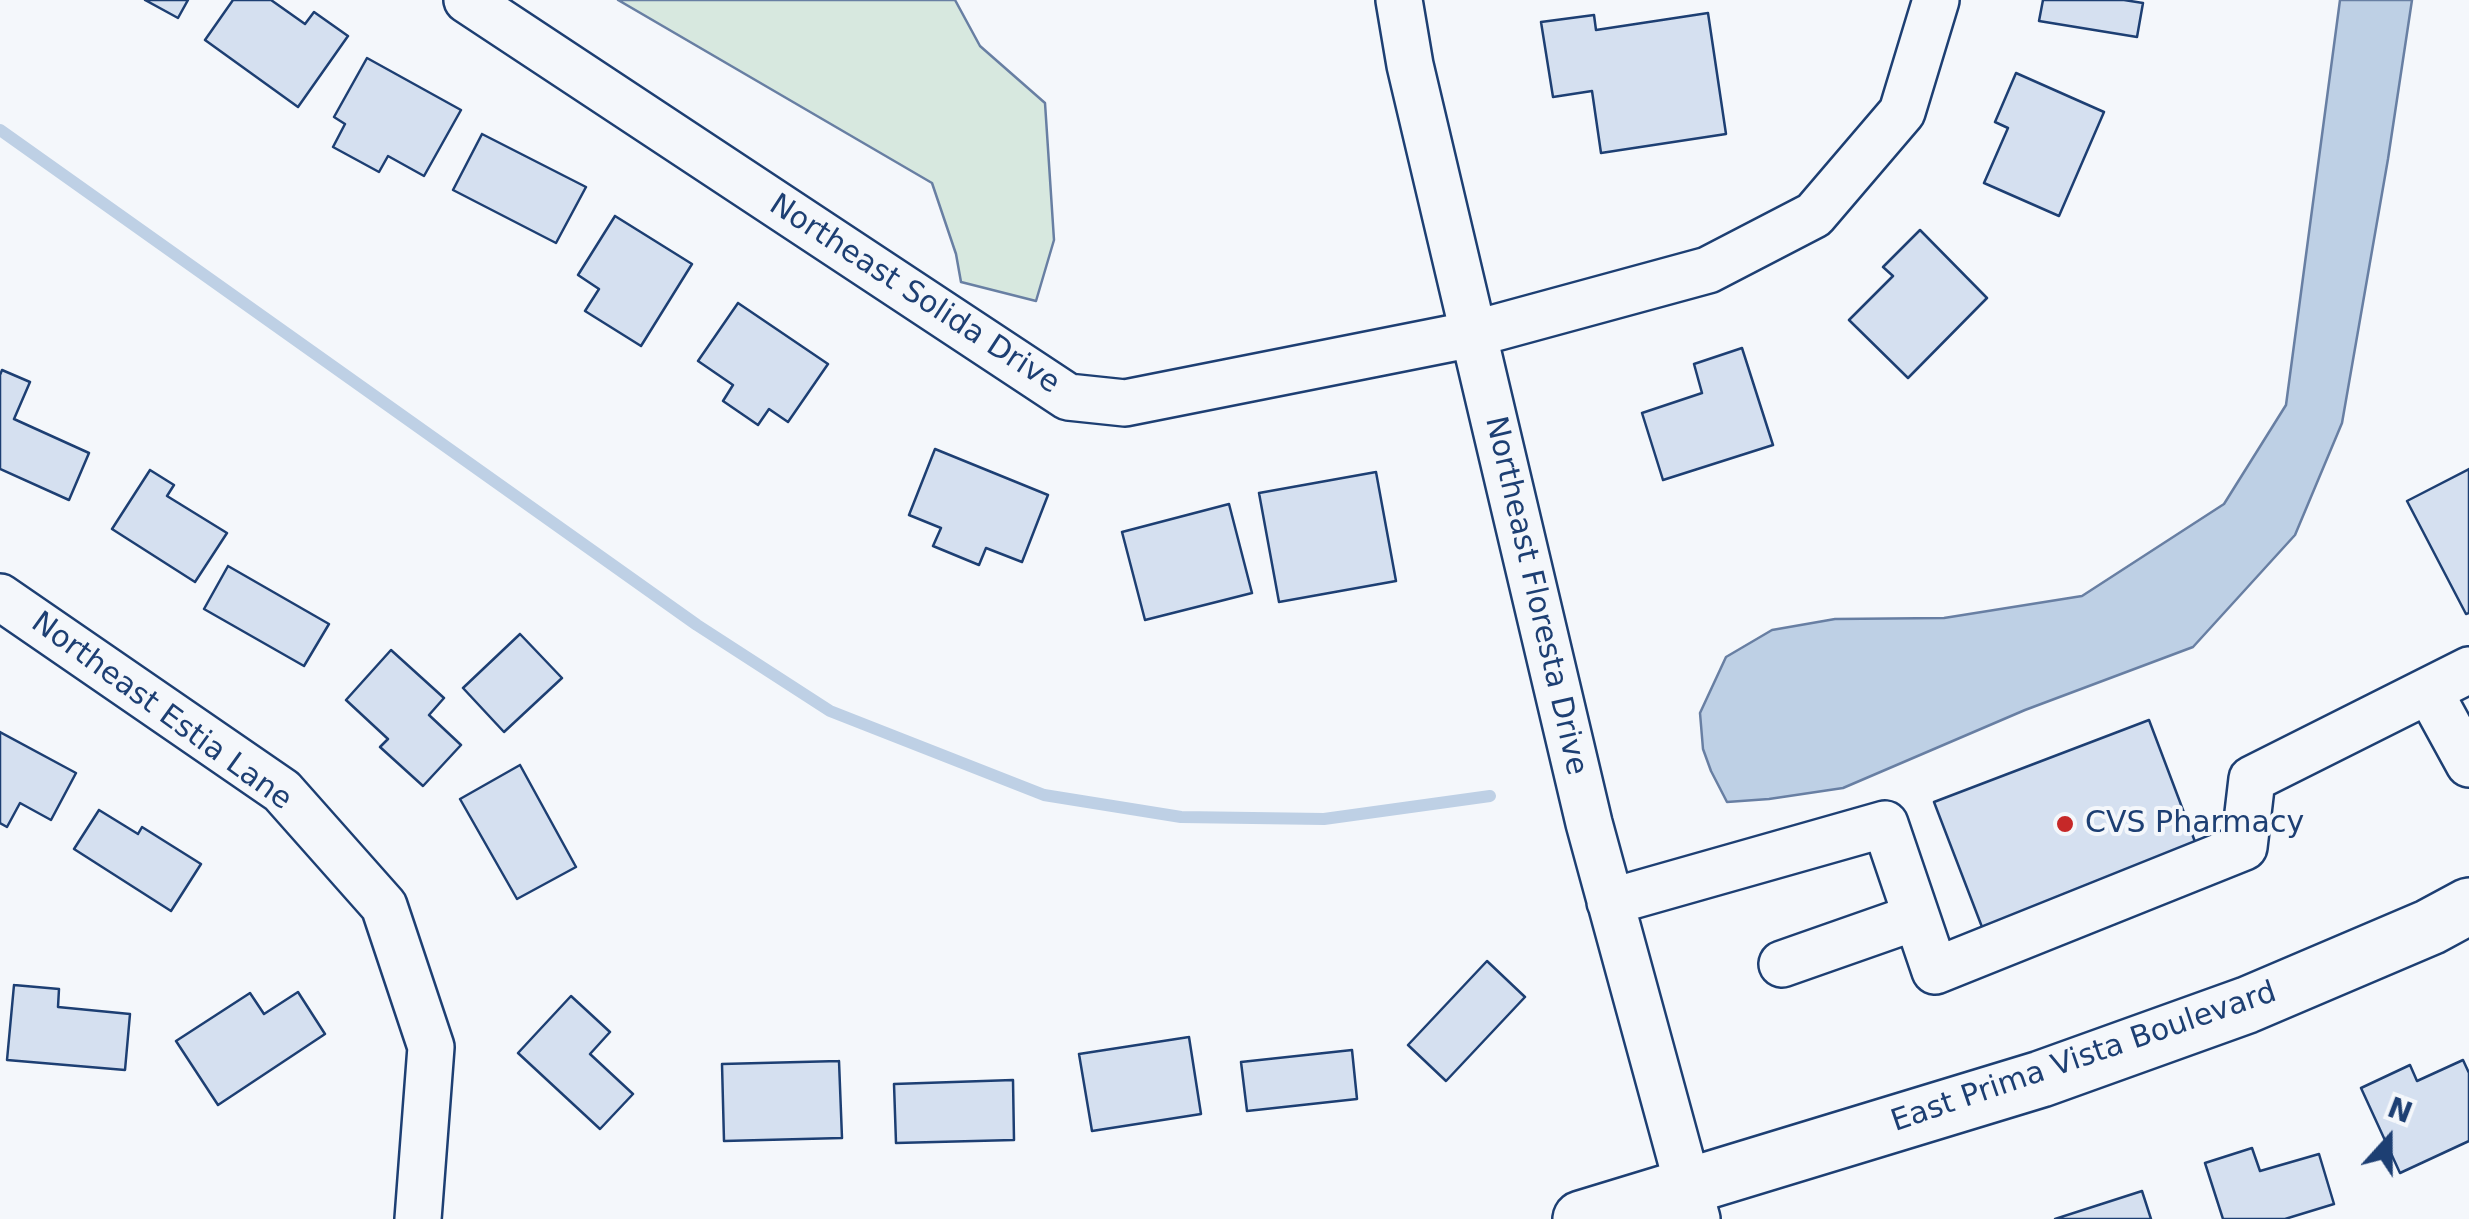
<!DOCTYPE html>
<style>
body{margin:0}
#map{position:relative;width:2469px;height:1219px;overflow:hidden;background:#f4f7fb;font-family:"DejaVu Sans",sans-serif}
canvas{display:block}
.north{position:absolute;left:2339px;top:1089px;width:100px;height:100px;-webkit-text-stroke:8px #f4f7fb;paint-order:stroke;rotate:21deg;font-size:28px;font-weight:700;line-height:40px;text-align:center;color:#1d3f73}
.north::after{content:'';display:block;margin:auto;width:35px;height:45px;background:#1d3f73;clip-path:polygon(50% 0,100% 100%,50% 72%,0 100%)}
</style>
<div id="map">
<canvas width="2469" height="1219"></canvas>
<div class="north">N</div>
</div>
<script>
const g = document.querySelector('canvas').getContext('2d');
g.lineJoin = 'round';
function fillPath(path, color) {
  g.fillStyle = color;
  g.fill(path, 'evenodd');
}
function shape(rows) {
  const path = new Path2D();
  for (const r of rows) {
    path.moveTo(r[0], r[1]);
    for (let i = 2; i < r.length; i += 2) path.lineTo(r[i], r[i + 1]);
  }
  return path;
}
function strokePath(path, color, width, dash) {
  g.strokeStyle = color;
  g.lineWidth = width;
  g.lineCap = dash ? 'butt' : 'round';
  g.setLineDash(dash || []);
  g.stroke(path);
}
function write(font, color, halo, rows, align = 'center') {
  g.font = font + ' "DejaVu Sans",sans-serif';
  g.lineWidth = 8;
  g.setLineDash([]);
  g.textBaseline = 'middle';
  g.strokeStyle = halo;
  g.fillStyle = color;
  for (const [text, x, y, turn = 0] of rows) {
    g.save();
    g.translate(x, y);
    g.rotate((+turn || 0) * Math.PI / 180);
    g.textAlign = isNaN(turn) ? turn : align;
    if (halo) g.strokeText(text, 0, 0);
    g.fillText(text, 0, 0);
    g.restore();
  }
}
const green = shape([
 [618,0,955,0,980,46,1045,103,1054,240,1036,301,961,282,956,254,932,183,618,0]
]);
fillPath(green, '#d7e8df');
strokePath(green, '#687fa3', 2.5);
const water = shape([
 [2340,0,2412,0,2388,159,2342,423,2295,535,2193,647,2025,710,1843,788,1769,799,1727,802,1711,771,1703,749,1700,713,1726,657,1772,630,1835,619,1944,618,2082,596,2224,504,2286,405,2340,0]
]);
fillPath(water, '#bed0e5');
strokePath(water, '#687fa3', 2.5);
strokePath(shape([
 [0,130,697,625,830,711,1044,795,1181,817,1324,819,1490,796]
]), '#bed0e5', 12);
const building = shape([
 [145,0,188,0,178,18,145,0],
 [233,0,271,0,305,24,314,12,348,36,298,107,205,40,233,0],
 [2043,0,2124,0,2143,3,2137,37,2039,21,2043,0],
 [1708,13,1726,134,1601,153,1592,91,1553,97,1541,22,1594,15,1596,30,1708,13],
 [367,58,461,110,424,176,388,156,379,172,333,147,345,124,334,117,367,58],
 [2016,73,2104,112,2059,216,1984,183,2008,128,1995,122,2016,73],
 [482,134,586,187,556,243,453,190,482,134],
 [615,216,692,264,641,346,585,311,599,289,578,275,615,216],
 [1920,230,1987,298,1908,378,1849,320,1893,276,1883,267,1920,230],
 [738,303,828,364,788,422,769,409,758,425,723,401,733,385,698,361,738,303],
 [1742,348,1773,445,1663,480,1642,413,1702,393,1694,364,1742,348],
 [2,370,30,382,14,419,89,453,69,500,0,469,0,375,2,370],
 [935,449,1048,495,1022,562,986,548,979,565,933,546,941,528,909,515,935,449],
 [2469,469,2469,613,2466,614,2407,501,2469,469],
 [150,470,174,485,167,496,227,533,195,582,112,529,150,470],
 [1376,472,1396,581,1279,602,1259,493,1376,472],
 [1229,504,1252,593,1145,620,1122,532,1229,504],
 [228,566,329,624,304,666,204,609,228,566],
 [520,634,562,678,504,732,463,688,520,634],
 [391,650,444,698,429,715,461,745,423,786,380,747,388,739,346,700,391,650],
 [2149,720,2197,847,1982,927,1934,802,2149,720],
 [0,732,76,773,51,820,20,803,7,827,0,823,0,732],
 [520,765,576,867,517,899,460,799,520,765],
 [99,810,138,834,142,827,201,864,171,911,74,849,99,810],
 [1487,961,1525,997,1446,1081,1408,1045,1487,961],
 [14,985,59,989,58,1007,130,1014,125,1070,7,1060,14,985],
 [298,992,325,1034,218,1105,176,1041,250,993,264,1014,298,992],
 [571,996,610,1032,590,1054,633,1094,600,1129,518,1053,571,996],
 [1189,1037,1201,1114,1092,1131,1079,1054,1189,1037],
 [1352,1050,1357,1099,1247,1111,1241,1062,1352,1050],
 [2463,1060,2469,1073,2469,1141,2400,1173,2361,1088,2410,1065,2417,1081,2463,1060],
 [839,1061,842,1138,724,1141,722,1064,839,1061],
 [1013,1080,1014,1140,896,1143,894,1084,1013,1080],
 [2252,1148,2260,1171,2319,1154,2334,1204,2285,1219,2223,1219,2205,1163,2252,1148],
 [2142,1191,2151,1219,2055,1219,2142,1191]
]);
fillPath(building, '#d5e0f0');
strokePath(building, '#1d3f73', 2.5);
const minor = shape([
 [467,0,1068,397,1125,403,1473,334,1708,270,1814,215,1902,112,1936,0],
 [1399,0,1410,65,1589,823,1697,1219],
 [0,597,282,791,384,906,431,1047,418,1219],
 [2429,691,2469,764],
 [1610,902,1885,824,1935,971,2244,847,2252,779,2469,670],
 [1782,964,1916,917]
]);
const major = shape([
 [1581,1219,2041,1079,2247,1005,2430,927,2469,906]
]);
strokePath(minor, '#1d3f73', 50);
strokePath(major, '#1d3f73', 60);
strokePath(minor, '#f4f7fb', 45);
strokePath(major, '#f4f7fb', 55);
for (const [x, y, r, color] of [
 [2065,824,10,"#c62828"]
]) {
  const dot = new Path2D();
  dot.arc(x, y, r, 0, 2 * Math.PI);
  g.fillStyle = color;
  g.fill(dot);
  strokePath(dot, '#f4f7fb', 4);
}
write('30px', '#1d3f73', '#f4f7fb', [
 ["Northeast Solida Drive",914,295,33],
 ["Northeast Floresta Drive",1535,596,77],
 ["Northeast Estia Lane",161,712,36],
 ["East Prima Vista Boulevard",2084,1058,-19]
]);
write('30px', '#1d3f73', '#f4f7fb', [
 ["CVS Pharmacy",2085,824]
], 'left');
</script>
